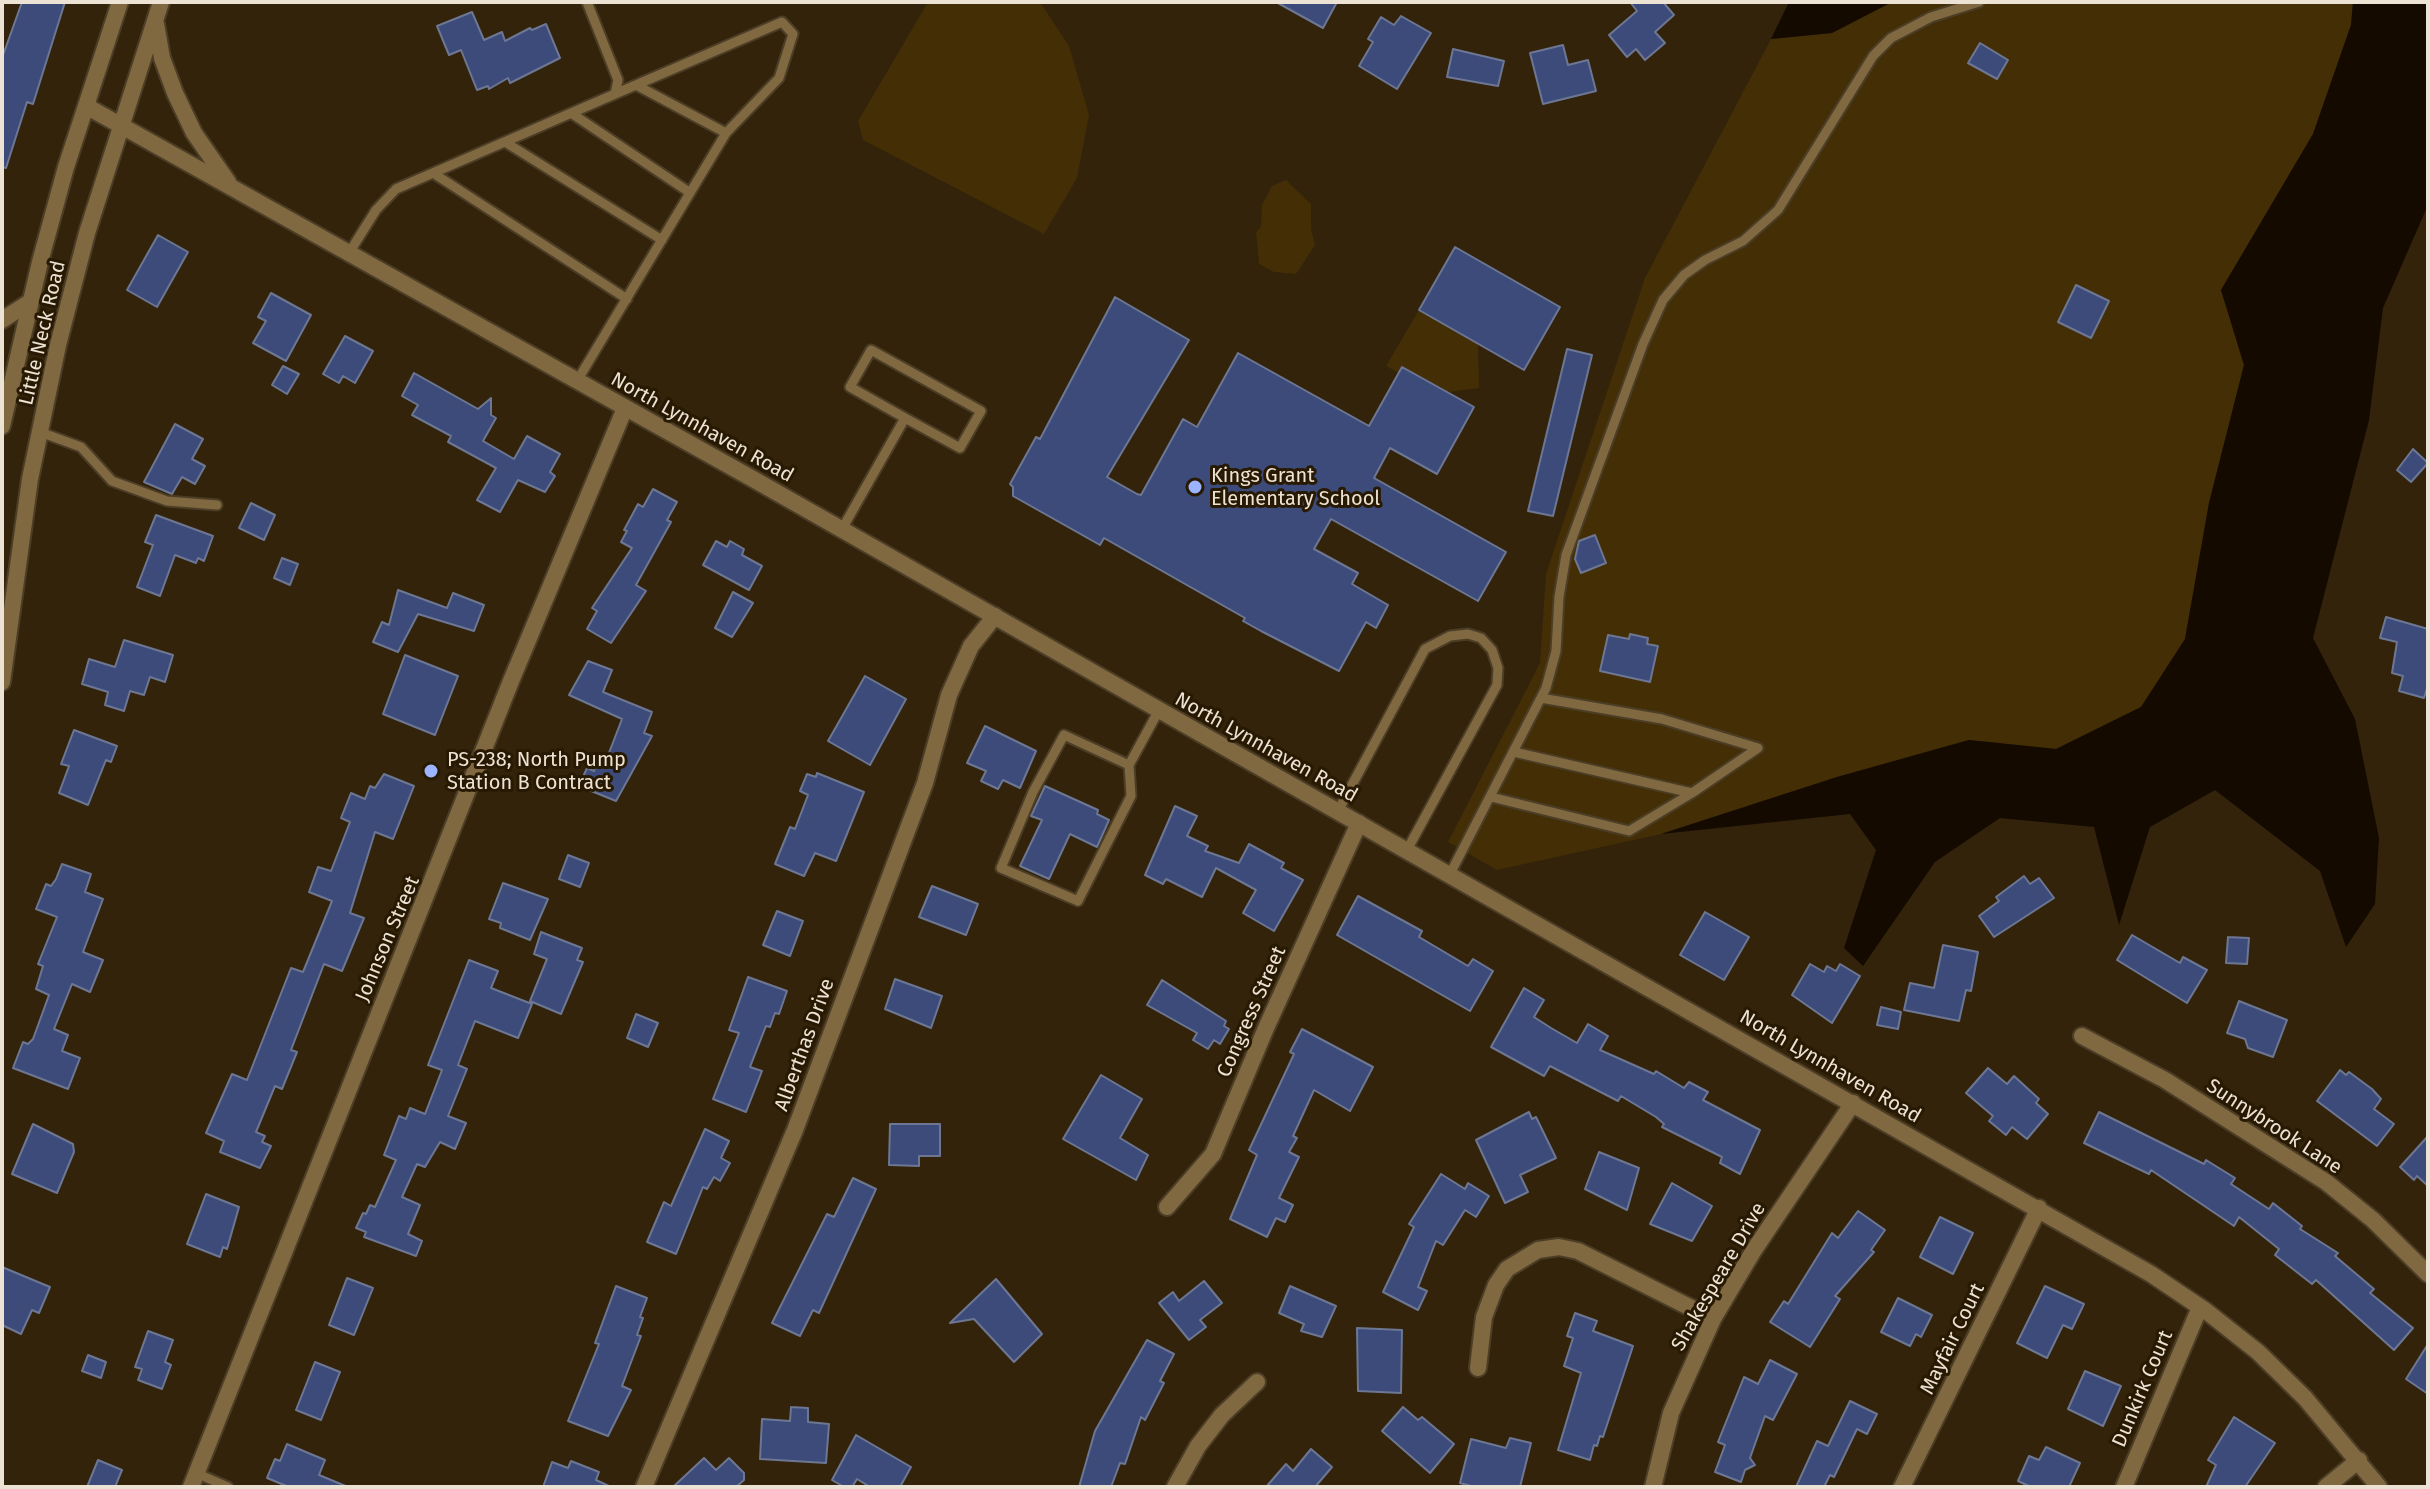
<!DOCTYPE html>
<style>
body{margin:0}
#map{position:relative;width:2430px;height:1489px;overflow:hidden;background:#32230a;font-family:"Fira Sans",sans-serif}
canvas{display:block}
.frame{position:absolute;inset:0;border:4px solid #ede3d4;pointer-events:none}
</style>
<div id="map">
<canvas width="2430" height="1489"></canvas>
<div class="frame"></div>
</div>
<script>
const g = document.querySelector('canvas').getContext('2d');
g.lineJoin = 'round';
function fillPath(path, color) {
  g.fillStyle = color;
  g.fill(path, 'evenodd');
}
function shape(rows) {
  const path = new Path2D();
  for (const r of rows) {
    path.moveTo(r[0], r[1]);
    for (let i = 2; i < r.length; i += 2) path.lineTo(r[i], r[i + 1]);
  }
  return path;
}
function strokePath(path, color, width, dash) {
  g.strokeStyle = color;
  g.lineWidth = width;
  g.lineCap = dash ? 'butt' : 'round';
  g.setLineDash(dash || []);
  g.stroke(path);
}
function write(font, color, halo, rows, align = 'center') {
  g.font = font + ' "Fira Sans",sans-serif';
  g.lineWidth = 6;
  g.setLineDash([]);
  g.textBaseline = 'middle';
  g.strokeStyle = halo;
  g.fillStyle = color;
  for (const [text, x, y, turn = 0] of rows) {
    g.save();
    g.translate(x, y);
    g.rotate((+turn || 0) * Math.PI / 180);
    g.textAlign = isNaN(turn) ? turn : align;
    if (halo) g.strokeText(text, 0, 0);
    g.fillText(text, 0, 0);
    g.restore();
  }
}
fillPath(shape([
 [928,2,1040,2,1069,46,1089,115,1077,178,1044,234,863,140,858,121],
 [1892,2,2353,2,2351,25,2313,134,2221,290,2244,365,2209,503,2185,639,2141,707,2056,749,1969,740,1837,777,1661,834,1497,870,1448,842,1540,663,1546,574,1645,278,1771,39,1832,33],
 [1286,180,1311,204,1311,229,1315,245,1296,274,1274,272,1259,264,1256,232,1261,227,1262,205,1272,186],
 [1419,310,1478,343,1479,388,1447,392,1402,367,1399,373,1386,366]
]), '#432e06');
fillPath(shape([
 [1789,2,1892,2,1832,33,1771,39],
 [2353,2,2428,2,2428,205,2383,308,2369,420,2313,638,2355,719,2379,838,2375,904,2346,947,2320,871,2215,790,2150,827,2119,925,2094,827,2000,818,1935,862,1863,966,1844,948,1876,850,1850,814,1661,834,1837,777,1969,740,2056,749,2141,707,2185,639,2209,503,2244,365,2221,290,2313,134,2351,25]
]), '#140a00');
const building = shape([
 [22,2,65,2,33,104,27,102,6,168,2,167,2,58,22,2],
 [1276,2,1337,2,1323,28,1276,2],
 [1630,2,1663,2,1674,15,1655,32,1665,43,1645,60,1636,49,1627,57,1609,35,1637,11,1630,2],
 [472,12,484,40,502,32,505,41,530,28,532,30,546,24,560,58,510,83,508,78,489,89,488,86,477,90,461,50,449,55,437,26,472,12],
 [1401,16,1431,33,1397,89,1359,66,1373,42,1368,39,1381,17,1394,25,1401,16],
 [1980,43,2008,60,1997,79,1968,63,1980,43],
 [1563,45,1568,65,1588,60,1596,91,1543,104,1530,53,1563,45],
 [1453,49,1504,61,1498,86,1447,77,1453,49],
 [158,235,188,252,157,307,127,290,158,235],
 [1455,247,1560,307,1524,370,1419,310,1455,247],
 [2076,285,2109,301,2091,338,2058,322,2076,285],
 [271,293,311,315,286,361,253,343,266,321,258,317,271,293],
 [1115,297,1189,340,1107,477,1137,494,1141,495,1183,419,1197,427,1238,353,1369,426,1402,367,1474,407,1437,474,1390,448,1374,478,1506,552,1478,601,1331,519,1314,549,1358,573,1352,584,1388,605,1376,628,1366,622,1339,671,1261,631,1243,621,1245,618,1104,538,1100,545,1013,496,1013,487,1010,484,1036,437,1040,439,1115,297],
 [345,336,373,351,355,383,343,376,339,383,323,374,345,336],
 [1567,349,1592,355,1553,516,1528,511,1567,349],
 [283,366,299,374,287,394,272,385,283,366],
 [414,373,478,409,491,398,491,415,496,418,483,441,514,459,527,436,560,454,550,472,555,476,545,492,518,480,500,512,477,500,496,468,448,442,451,436,412,415,418,405,402,396,414,373],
 [175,424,203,439,192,459,205,466,195,484,182,477,172,494,144,482,175,424],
 [2413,449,2428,463,2411,482,2397,470,2413,449],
 [653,489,677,502,667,520,671,522,636,585,646,591,611,643,587,629,597,611,592,608,632,548,621,542,627,531,624,530,638,504,643,507,653,489],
 [251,503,275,515,264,540,239,528,251,503],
 [156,515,213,536,204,561,198,558,196,563,175,555,160,596,137,587,153,545,145,542,156,515],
 [1595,535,1606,563,1581,573,1575,559,1579,541,1595,535],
 [716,541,727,547,730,541,744,549,742,555,762,566,749,590,703,565,716,541],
 [282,558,298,564,290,585,274,578,282,558],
 [398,590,447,608,453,593,484,605,474,631,418,614,398,652,373,642,382,622,389,625,398,590],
 [733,592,753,603,732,637,715,628,733,592],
 [2386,617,2428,629,2428,685,2424,698,2399,691,2403,676,2392,673,2397,642,2380,638,2386,617],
 [1630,634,1648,638,1647,644,1658,646,1650,682,1600,671,1608,635,1629,639,1630,634],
 [124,640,173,655,165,682,150,677,144,695,130,691,124,711,105,705,108,692,82,684,89,659,115,667,124,640],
 [405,655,458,676,435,735,383,714,405,655],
 [588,661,612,670,603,692,652,712,644,733,652,736,616,801,579,786,587,768,594,771,600,755,607,758,622,719,569,695,588,661],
 [865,676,906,699,870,765,828,741,865,676],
 [985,726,1036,751,1020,788,1003,780,998,789,981,781,986,771,967,763,985,726],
 [74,730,117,746,111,762,106,760,88,805,59,793,69,766,61,764,74,730],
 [817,773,864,792,836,861,815,853,804,876,775,864,790,827,795,829,808,795,800,791,807,774,816,777,817,773],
 [384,774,414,786,393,839,375,832,350,913,364,918,342,971,324,964,291,1050,297,1052,282,1089,275,1086,256,1132,265,1136,262,1142,271,1146,260,1168,220,1152,224,1141,206,1133,232,1074,247,1080,291,968,303,972,332,901,309,892,318,867,331,871,350,822,341,818,351,793,365,799,370,786,375,788,384,774],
 [1045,786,1098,810,1097,814,1109,820,1097,847,1070,834,1049,879,1020,866,1042,820,1031,816,1045,786],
 [1175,806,1197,816,1187,836,1208,846,1205,851,1239,863,1249,844,1284,863,1281,868,1303,880,1274,931,1243,913,1256,890,1216,868,1202,897,1166,879,1163,884,1145,875,1175,806],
 [568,855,589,863,580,887,559,879,568,855],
 [62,864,91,874,85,892,103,899,83,952,103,960,90,992,72,984,54,1029,68,1035,62,1051,80,1058,68,1089,13,1068,23,1042,28,1044,33,1039,49,995,36,989,43,966,38,964,57,917,36,909,46,884,51,886,56,879,62,864],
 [2024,876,2030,884,2039,878,2054,898,1994,937,1979,916,1999,901,1996,897,2024,876],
 [503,883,548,899,530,940,500,928,501,923,489,919,503,883],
 [932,886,978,904,966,935,919,917,932,886],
 [1358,896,1422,931,1419,937,1468,966,1473,959,1493,971,1470,1011,1337,935,1358,896],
 [777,911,803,921,790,956,763,945,777,911],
 [1705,912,1749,937,1724,980,1680,955,1705,912],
 [541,932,582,948,577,960,583,962,561,1014,530,1001,547,959,534,954,541,932],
 [2132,935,2180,963,2183,957,2207,970,2187,1003,2117,960,2132,935],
 [2228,937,2249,938,2247,964,2226,963,2228,937],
 [1943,945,1978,952,1971,991,1966,990,1959,1021,1904,1010,1910,983,1934,988,1943,945],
 [469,960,498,971,491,988,532,1004,518,1038,475,1021,458,1065,467,1069,448,1116,466,1123,455,1149,440,1142,425,1167,417,1164,402,1197,420,1205,408,1234,422,1241,416,1256,364,1237,366,1232,356,1228,363,1213,366,1214,370,1205,375,1207,396,1160,384,1155,399,1116,406,1119,410,1108,425,1114,442,1070,428,1065,469,960],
 [1810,964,1824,972,1827,966,1836,971,1840,964,1860,976,1832,1023,1792,995,1810,964],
 [748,977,787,991,779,1014,775,1013,770,1027,766,1026,750,1067,762,1071,746,1112,713,1099,739,1033,729,1030,748,977],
 [895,979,942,996,931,1028,885,1009,895,979],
 [1162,980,1226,1021,1224,1026,1229,1029,1220,1044,1214,1040,1208,1049,1193,1040,1197,1033,1147,1005,1162,980],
 [1524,988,1544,1000,1534,1017,1551,1028,1577,1043,1588,1024,1608,1036,1600,1050,1654,1074,1656,1071,1684,1088,1689,1082,1708,1092,1703,1100,1760,1130,1740,1174,1720,1163,1722,1157,1662,1127,1664,1124,1656,1117,1621,1096,1618,1101,1550,1066,1544,1076,1491,1047,1524,988],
 [2239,1001,2287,1020,2273,1057,2248,1048,2245,1039,2227,1033,2239,1001],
 [1881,1007,1901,1012,1898,1029,1877,1025,1881,1007],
 [636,1014,658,1023,648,1047,627,1038,636,1014],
 [1302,1029,1373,1067,1350,1111,1314,1090,1293,1136,1297,1138,1289,1152,1299,1157,1279,1198,1293,1205,1285,1222,1276,1218,1267,1237,1230,1219,1257,1155,1249,1150,1294,1054,1290,1052,1302,1029],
 [1988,1068,2007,1084,2014,1076,2039,1099,2036,1103,2048,1114,2027,1139,2012,1127,2006,1135,1989,1121,1993,1116,1966,1093,1988,1068],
 [2340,1070,2346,1075,2349,1072,2372,1089,2381,1099,2374,1109,2394,1124,2377,1146,2317,1101,2340,1070],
 [1101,1075,1142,1099,1120,1138,1148,1155,1136,1180,1063,1139,1101,1075],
 [1529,1112,1532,1119,1536,1117,1556,1158,1520,1175,1528,1192,1505,1203,1476,1140,1529,1112],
 [2099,1112,2204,1164,2206,1160,2235,1178,2231,1184,2269,1209,2273,1203,2302,1226,2300,1229,2338,1253,2335,1256,2374,1289,2370,1293,2413,1328,2394,1350,2316,1280,2312,1284,2275,1255,2279,1249,2239,1217,2234,1226,2151,1170,2149,1174,2084,1143,2099,1112],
 [33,1124,73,1144,74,1152,57,1193,12,1174,33,1124],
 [890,1124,940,1124,940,1156,919,1156,919,1166,889,1165,890,1124],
 [705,1129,729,1141,721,1158,730,1163,720,1181,714,1177,707,1189,703,1187,676,1254,647,1242,664,1202,671,1206,705,1129],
 [2428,1136,2428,1186,2417,1176,2414,1180,2400,1167,2428,1136],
 [1599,1152,1639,1168,1627,1210,1585,1189,1599,1152],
 [1441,1174,1465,1189,1468,1183,1489,1196,1476,1217,1465,1210,1443,1245,1436,1241,1418,1287,1427,1291,1418,1310,1383,1292,1414,1227,1409,1224,1441,1174],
 [853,1178,876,1189,819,1313,813,1310,800,1336,772,1323,827,1214,834,1217,853,1178],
 [1672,1183,1712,1206,1692,1241,1650,1224,1672,1183],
 [206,1194,239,1207,227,1249,223,1247,220,1257,187,1244,206,1194],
 [1858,1211,1885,1230,1871,1250,1874,1252,1835,1296,1840,1299,1810,1347,1770,1322,1784,1301,1788,1304,1832,1233,1838,1238,1858,1211],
 [1940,1217,1973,1233,1953,1274,1920,1257,1940,1217],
 [2,1267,50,1287,39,1313,32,1310,21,1334,2,1325,2,1267],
 [347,1278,373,1288,354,1335,329,1325,347,1278],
 [996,1279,1042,1334,1014,1362,974,1319,950,1323,996,1279],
 [1204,1281,1222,1303,1200,1320,1206,1327,1189,1340,1159,1303,1173,1292,1179,1301,1204,1281],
 [616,1286,647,1298,640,1317,643,1318,637,1335,641,1336,622,1386,631,1390,608,1436,568,1421,599,1344,595,1343,616,1286],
 [1290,1286,1336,1306,1322,1337,1301,1331,1304,1324,1279,1313,1290,1286],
 [2045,1286,2084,1304,2072,1329,2063,1325,2047,1358,2017,1343,2045,1286],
 [1898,1298,1932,1315,1921,1337,1916,1334,1910,1346,1881,1332,1898,1298],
 [1575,1313,1597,1321,1593,1331,1633,1346,1603,1437,1600,1436,1597,1446,1594,1445,1590,1460,1558,1450,1581,1373,1564,1366,1573,1338,1567,1336,1575,1313],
 [1357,1328,1402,1330,1401,1393,1358,1391,1357,1328],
 [148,1331,173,1340,165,1362,171,1365,162,1389,138,1380,142,1369,135,1367,148,1331],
 [1147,1340,1174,1354,1160,1381,1164,1383,1145,1420,1141,1417,1125,1464,1120,1463,1111,1487,1079,1487,1095,1431,1147,1340],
 [2428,1344,2428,1394,2406,1379,2428,1344],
 [88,1355,106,1362,101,1378,82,1371,88,1355],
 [1770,1360,1797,1374,1773,1420,1765,1416,1750,1458,1755,1465,1745,1470,1741,1482,1715,1472,1725,1445,1718,1442,1744,1377,1758,1384,1770,1360],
 [315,1362,340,1372,321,1420,296,1410,315,1362],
 [2085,1371,2121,1386,2103,1426,2068,1409,2085,1371],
 [1850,1401,1877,1414,1867,1434,1857,1429,1834,1477,1830,1475,1824,1487,1796,1487,1817,1441,1828,1446,1850,1401],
 [791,1407,808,1408,808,1422,829,1424,826,1463,760,1459,762,1419,790,1421,791,1407],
 [1403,1407,1418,1420,1422,1417,1454,1444,1430,1473,1382,1431,1403,1407],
 [2234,1417,2275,1443,2245,1487,2206,1487,2216,1465,2208,1460,2234,1417],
 [856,1435,911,1467,900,1487,870,1487,857,1479,852,1487,844,1487,832,1480,856,1435],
 [1510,1438,1531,1443,1520,1487,1475,1487,1460,1483,1471,1439,1506,1448,1510,1438],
 [287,1444,325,1460,319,1475,348,1487,289,1487,267,1478,275,1459,280,1461,287,1444],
 [2046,1447,2080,1463,2069,1487,2031,1487,2018,1481,2029,1456,2039,1460,2046,1447],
 [1311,1449,1332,1467,1315,1487,1266,1487,1286,1464,1293,1471,1311,1449],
 [704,1458,716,1470,729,1458,744,1473,744,1480,736,1487,673,1487,704,1458],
 [98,1460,122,1470,115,1487,87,1487,98,1460],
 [571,1461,599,1472,596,1480,611,1487,543,1487,552,1462,568,1468,571,1461]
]);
fillPath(building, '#3c4b7a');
strokePath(building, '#6d7793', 2);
const service = shape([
 [636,85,726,133],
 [571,113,689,192],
 [505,142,662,240],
 [433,173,627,299],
 [349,253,376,210,396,189,615,94,618,80,587,2],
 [577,381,726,133,779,78,793,34,782,22,615,94],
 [40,432,81,447,112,481,167,501,217,505],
 [842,529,905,418,850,387,871,350,981,411,960,448,905,418],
 [1514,752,1692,793,1758,748,1662,719,1541,698],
 [1129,765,1064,735,1033,792,1001,868,1078,901,1131,796,1129,765,1159,710],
 [1491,797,1629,831,1692,793],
 [1338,811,1425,649,1450,636,1468,634,1481,638,1492,650,1498,668,1497,685,1407,850],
 [1450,874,1546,688,1556,651,1559,597,1566,555,1643,344,1663,300,1684,275,1705,260,1743,241,1778,210,1873,56,1891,38,1931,17,1979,2],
 [196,1473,228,1487]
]);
const minor = shape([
 [2,320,30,302],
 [2082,1036,2165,1080,2326,1182,2373,1220,2428,1274],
 [1167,1207,1213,1154,1266,1028,1359,823],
 [1478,1368,1484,1317,1496,1285,1507,1269,1538,1250,1559,1247,1578,1251,1713,1319],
 [191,1487,511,681,625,408],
 [644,1487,795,1130,925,783,949,695,971,646,995,616],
 [1175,1487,1198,1446,1222,1415,1257,1382],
 [1653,1487,1671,1413,1713,1319,1754,1250,1853,1103],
 [1902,1487,2039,1208],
 [2124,1487,2200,1307],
 [2326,1487,2359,1460]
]);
const tertiary = shape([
 [156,24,162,58,175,93,194,133,228,182],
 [86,106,753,479,2151,1274,2206,1311,2258,1352,2305,1398,2379,1487],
 [2,426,40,262,66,167,120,2],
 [2,682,30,479,58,345,87,233,161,2]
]);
strokePath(service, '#4c3e26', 13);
strokePath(minor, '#4c3e26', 20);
strokePath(tertiary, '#4c3e26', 20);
strokePath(service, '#806841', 9);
strokePath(minor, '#806841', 16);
strokePath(tertiary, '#806841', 16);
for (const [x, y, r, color] of [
 [1195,487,8,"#9bb4fd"],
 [431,771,8,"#9bb4fd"]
]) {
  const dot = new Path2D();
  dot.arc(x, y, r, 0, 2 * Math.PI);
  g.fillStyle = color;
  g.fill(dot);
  strokePath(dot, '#281902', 3);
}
write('20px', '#ede3d4', '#281902', [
 ["Little Neck Road",43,333,-77],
 ["North Lynnhaven Road",702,428,29],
 ["North Lynnhaven Road",1266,748,29],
 ["Johnson Street",388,939,-67],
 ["Congress Street",1252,1012,-66],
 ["Alberthas Drive",805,1045,-70],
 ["North Lynnhaven Road",1830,1067,30],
 ["Sunnybrook Lane",2274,1127,33],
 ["Shakespeare Drive",1719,1277,-60],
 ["Mayfair Court",1953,1339,-64],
 ["Dunkirk Court",2143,1389,-67]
]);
write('20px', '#ede3d4', '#281902', [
 ["Kings Grant",1211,476],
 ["Elementary School",1211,499],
 ["PS-238; North Pump",447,760],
 ["Station B Contract",447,783]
], 'left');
</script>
